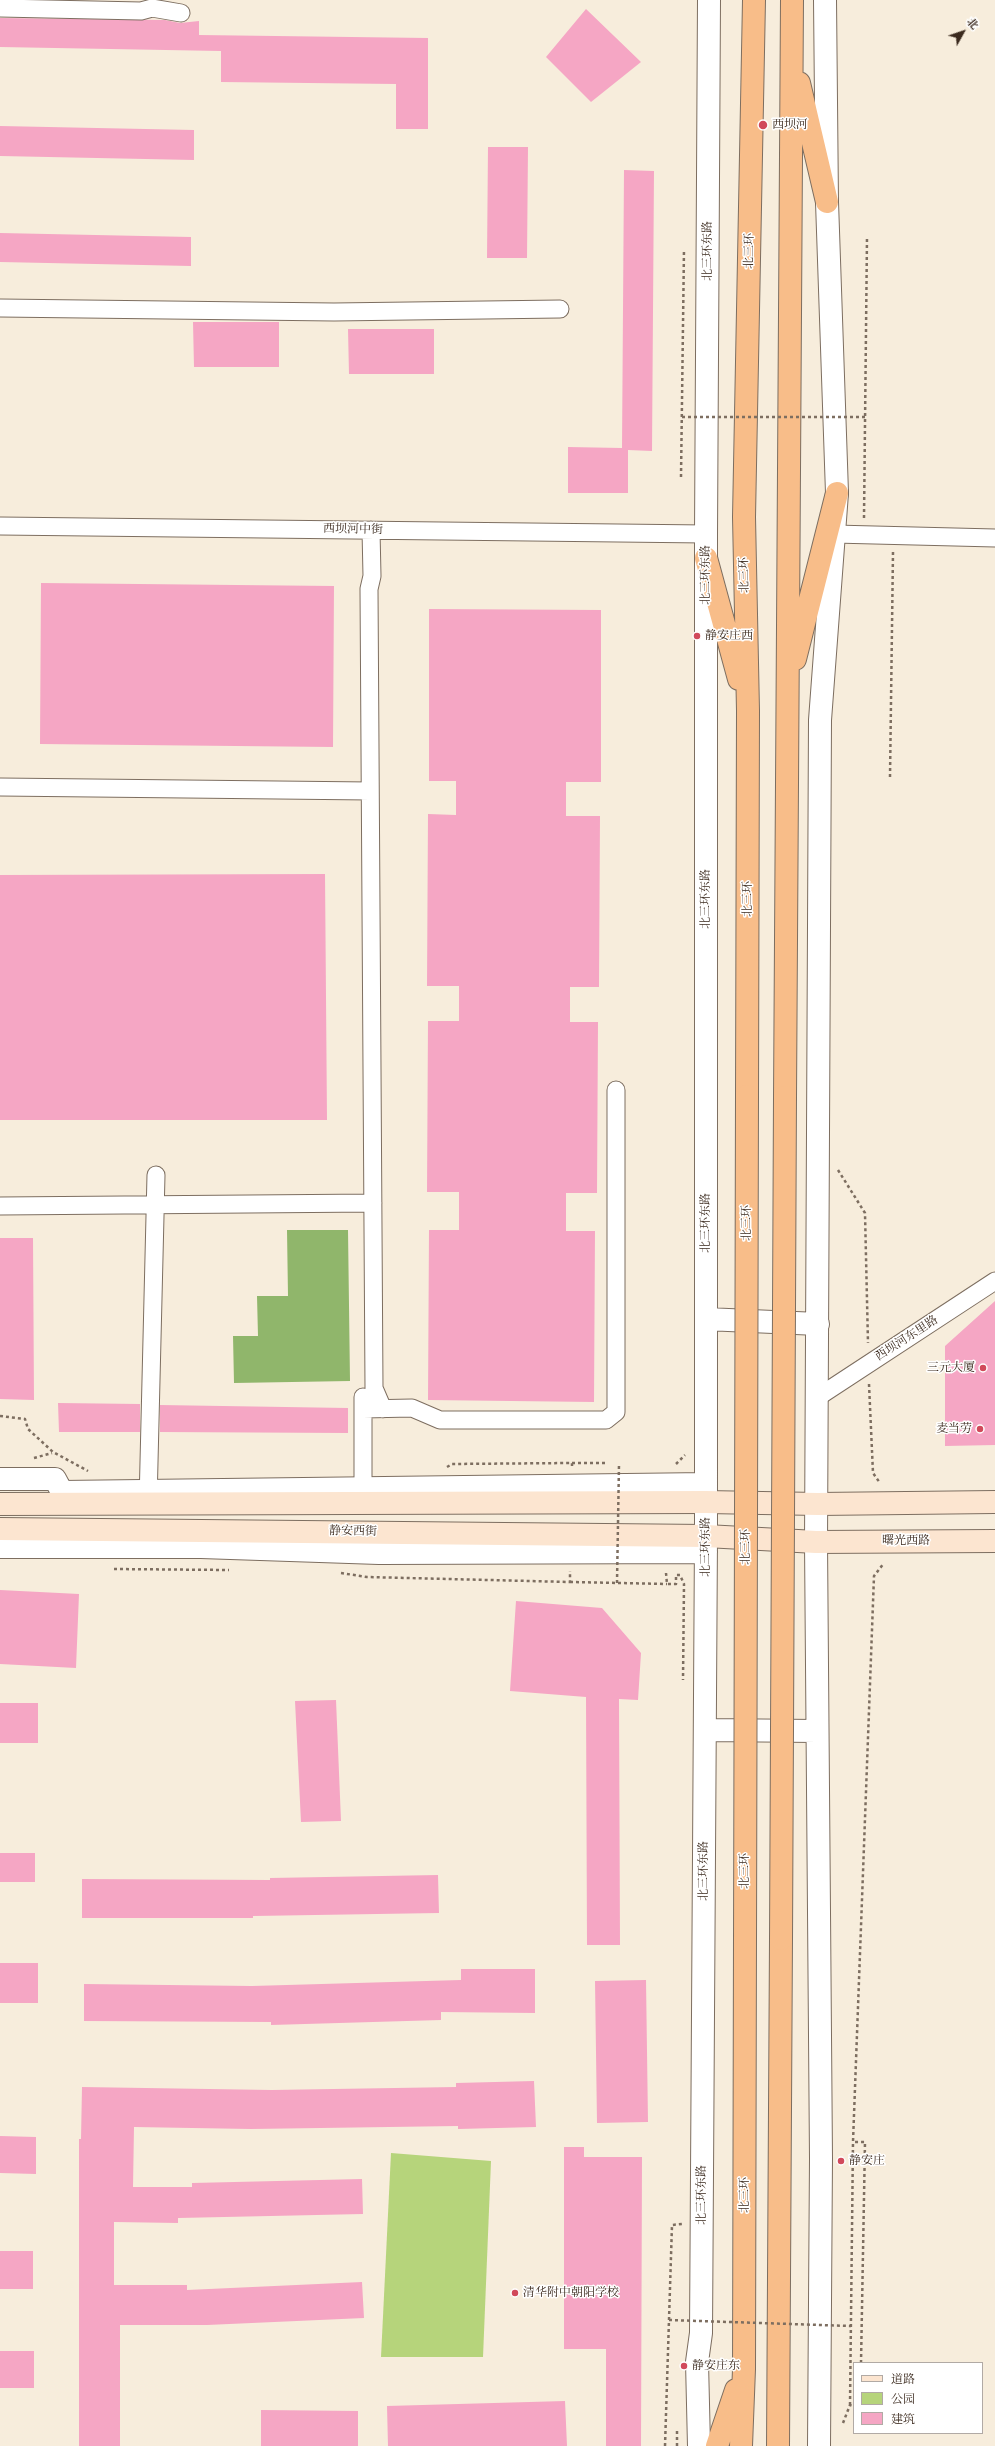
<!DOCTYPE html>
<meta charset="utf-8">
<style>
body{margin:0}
#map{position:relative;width:995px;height:2446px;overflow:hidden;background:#f7eddc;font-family:"IM FELL Double Pica","Noto Serif SC",serif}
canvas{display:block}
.legend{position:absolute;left:853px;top:2362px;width:130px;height:72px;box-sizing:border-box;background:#fff;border:1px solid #b1aaa5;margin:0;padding:5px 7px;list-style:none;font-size:12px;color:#3b2a1e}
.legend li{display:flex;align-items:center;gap:8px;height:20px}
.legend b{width:20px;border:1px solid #b1aaa5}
.north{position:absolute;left:943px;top:12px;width:40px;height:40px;-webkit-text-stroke:3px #fff;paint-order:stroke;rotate:50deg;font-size:11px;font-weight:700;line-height:16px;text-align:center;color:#3b2a1e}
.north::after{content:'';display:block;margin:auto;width:14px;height:18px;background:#3b2a1e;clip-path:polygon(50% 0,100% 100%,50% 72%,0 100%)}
</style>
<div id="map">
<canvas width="995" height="2446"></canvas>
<ul class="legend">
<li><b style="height:5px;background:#fce5d0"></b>道路</li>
<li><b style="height:11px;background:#b6d47b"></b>公园</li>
<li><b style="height:11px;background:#f5a6c4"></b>建筑</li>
</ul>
<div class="north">北</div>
</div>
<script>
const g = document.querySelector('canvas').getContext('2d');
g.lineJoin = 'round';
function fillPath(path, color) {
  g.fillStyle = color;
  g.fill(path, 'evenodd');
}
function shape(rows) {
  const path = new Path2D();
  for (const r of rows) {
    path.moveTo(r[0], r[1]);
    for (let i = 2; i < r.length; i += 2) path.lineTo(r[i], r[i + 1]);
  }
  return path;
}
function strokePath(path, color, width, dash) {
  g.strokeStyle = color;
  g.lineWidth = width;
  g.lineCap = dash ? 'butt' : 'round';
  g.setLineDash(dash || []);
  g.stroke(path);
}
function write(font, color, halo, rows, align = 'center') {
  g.font = font + ' "IM FELL Double Pica","Noto Serif SC",serif';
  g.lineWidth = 3;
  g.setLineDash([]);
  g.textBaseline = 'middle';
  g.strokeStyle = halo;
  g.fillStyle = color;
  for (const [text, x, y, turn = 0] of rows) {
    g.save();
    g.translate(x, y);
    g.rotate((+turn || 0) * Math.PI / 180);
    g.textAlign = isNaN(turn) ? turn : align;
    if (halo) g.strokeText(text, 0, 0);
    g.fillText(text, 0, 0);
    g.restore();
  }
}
fillPath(shape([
 [391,2153,491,2161,483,2357,381,2357]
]), '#b6d47b');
fillPath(shape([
 [287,1230,348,1230,350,1381,234,1383,233,1336,258,1336,257,1296,288,1296]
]), '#90b66b');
fillPath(shape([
 [586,9,641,62,591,102,546,57],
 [0,18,165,20,180,23,199,21,199,35,428,38,428,129,396,129,396,84,221,82,221,51,0,47],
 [0,126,194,130,194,160,0,156],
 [488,147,528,147,527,258,487,258],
 [624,170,654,171,652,451,628,450,628,493,568,493,568,447,622,448],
 [0,233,191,237,191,266,0,262],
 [193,322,279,322,279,367,194,367],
 [348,329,434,329,434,374,349,374],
 [41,583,334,586,333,747,40,744],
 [429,609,601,610,601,782,566,782,566,816,600,816,599,987,570,987,570,1022,598,1022,597,1193,566,1193,566,1231,595,1231,594,1402,428,1400,429,1230,459,1230,459,1192,427,1192,428,1021,459,1021,459,986,427,986,428,814,456,815,456,781,429,781],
 [325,874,327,1120,0,1120,0,875],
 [0,1238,33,1238,34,1400,0,1399],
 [995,1301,995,1445,945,1446,945,1346],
 [58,1403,140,1404,140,1432,59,1432],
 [160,1405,348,1408,348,1433,160,1432],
 [0,1590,79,1594,76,1668,0,1664],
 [516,1601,602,1608,641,1653,638,1700,619,1699,620,1945,587,1945,586,1697,510,1691],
 [336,1700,341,1821,301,1822,295,1701],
 [0,1703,38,1703,38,1743,0,1743],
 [0,1853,35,1853,35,1882,0,1882],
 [438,1875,439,1913,253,1916,253,1918,82,1918,82,1879,270,1880,270,1878],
 [0,1963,38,1963,38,2003,0,2003],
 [461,1969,535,1969,535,2013,441,2012,441,2020,271,2025,271,2022,84,2021,84,1984,252,1986,461,1980],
 [646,1980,648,2122,597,2123,595,1981],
 [534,2081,536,2127,458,2129,458,2126,251,2129,134,2127,133,2187,192,2187,192,2183,362,2179,363,2214,178,2218,178,2223,114,2222,114,2285,187,2285,187,2290,362,2282,364,2318,207,2325,120,2325,120,2446,79,2446,79,2139,81,2139,82,2087,272,2090,456,2087,456,2083],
 [0,2136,36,2137,36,2174,0,2173],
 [564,2147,584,2147,584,2157,642,2157,641,2446,606,2446,606,2349,564,2349],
 [0,2251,33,2251,33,2289,0,2289],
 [0,2351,34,2351,34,2388,0,2388],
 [565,2401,567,2446,388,2446,387,2406],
 [261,2410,358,2411,358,2446,261,2446]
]), '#f5a6c4');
const minor = shape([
 [0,8,141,11,152,8,181,13],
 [0,308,334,312,560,309],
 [0,526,706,534],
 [371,530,372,576,369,589,374,1388,383,1409],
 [834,534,995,538],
 [0,787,370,791],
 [0,1206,373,1203],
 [818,1397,995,1281],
 [363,1409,412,1408,440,1420,606,1420,616,1412,616,1090],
 [363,1501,363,1397],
 [148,1503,156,1175]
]);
const tertiary = shape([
 [706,1319,818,1324],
 [0,1479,55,1479,62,1492,706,1484],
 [0,1547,201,1547,379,1553,706,1552],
 [705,1730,817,1731],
 [699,2446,697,2362,701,2333,706,1536,706,534,709,0],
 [819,2446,821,2158,816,1542,820,720,837,493,827,202,825,0]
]);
const secondary = shape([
 [0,1504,706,1502,818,1504,995,1502],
 [0,1529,706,1536,816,1542,995,1541]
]);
const trunk = shape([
 [799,83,827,202],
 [706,558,739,679],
 [795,659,837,493],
 [747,1096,748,711,744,517,754,0],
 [785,1097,792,0],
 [717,2446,736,2390],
 [741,2446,744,2369,745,1937],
 [778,2446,781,1939]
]);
strokePath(minor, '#7d6e60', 19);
strokePath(tertiary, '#7d6e60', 24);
strokePath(secondary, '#7d6e60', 24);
strokePath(trunk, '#7d6e60', 24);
strokePath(shape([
 [681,477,684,249],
 [864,518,867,237],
 [890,777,893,552],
 [838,1170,865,1213,868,1343],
 [869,1384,873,1473,880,1483],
 [0,1416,25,1419,28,1429,53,1452,88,1471],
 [34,1458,52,1453],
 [572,1463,607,1463],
 [676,1464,685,1455],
 [447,1467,452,1464,572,1463,572,1466],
 [114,1569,229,1570],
 [341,1573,367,1577,570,1582,570,1571],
 [666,1573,667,1584,676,1584,676,1575,680,1575,684,1584,683,1680],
 [570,1582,667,1584],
 [861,2363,865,2142,853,2142,874,1576,884,1563],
 [850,2405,853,2142],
 [843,2423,850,2405,854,2406],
 [665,2446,672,2225,682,2224],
 [677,2446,677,2429]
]), '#7d6e60', 2.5, [3, 3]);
strokePath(minor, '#fff', 17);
strokePath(tertiary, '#fff', 22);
strokePath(secondary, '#fce5d0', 22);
strokePath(trunk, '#f8bd89', 22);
const trunkBridge = shape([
 [745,1937,747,1096],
 [781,1939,785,1097]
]);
strokePath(trunkBridge, '#7d6e60', 24, []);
strokePath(shape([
 [682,417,865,417],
 [617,1583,619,1464],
 [669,2320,851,2326]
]), '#7d6e60', 2.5, [3, 3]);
strokePath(trunkBridge, '#f8bd89', 22);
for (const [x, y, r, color] of [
 [763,125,5,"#d1495b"],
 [697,636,4,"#d1495b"],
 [983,1368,4,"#d1495b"],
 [980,1429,4,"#d1495b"],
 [841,2161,4,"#d1495b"],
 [515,2293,4,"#d1495b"],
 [684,2366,4,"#d1495b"]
]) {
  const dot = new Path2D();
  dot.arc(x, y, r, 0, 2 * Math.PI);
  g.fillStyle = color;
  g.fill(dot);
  strokePath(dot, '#fff', 1.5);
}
write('12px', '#3b2a1e', '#fff', [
 ["西坝河",772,125],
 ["静安庄西",705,636],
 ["三元大厦",975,1368,"right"],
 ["麦当劳",972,1429,"right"],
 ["静安庄",849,2161],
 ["清华附中朝阳学校",523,2293],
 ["静安庄东",692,2366]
], 'left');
write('12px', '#3b2a1e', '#fff', [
 ["北三环东路",708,251,-90],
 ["北三环",750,251,-89],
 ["西坝河中街",353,530,1],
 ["北三环东路",706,575,-90],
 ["北三环",745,575,-91],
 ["北三环东路",706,899,-90],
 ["北三环",748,899,-90],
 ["北三环东路",706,1223,-90],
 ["北三环",747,1223,-90],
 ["西坝河东里路",907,1339,-33],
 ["静安西街",353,1532,1],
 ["曙光西路",906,1541],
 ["北三环东路",706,1547,-90],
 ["北三环",746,1547,-90],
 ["北三环东路",704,1871,-90],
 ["北三环",745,1871,-90],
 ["北三环东路",702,2195,-90],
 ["北三环",745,2195,-90]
]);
</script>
